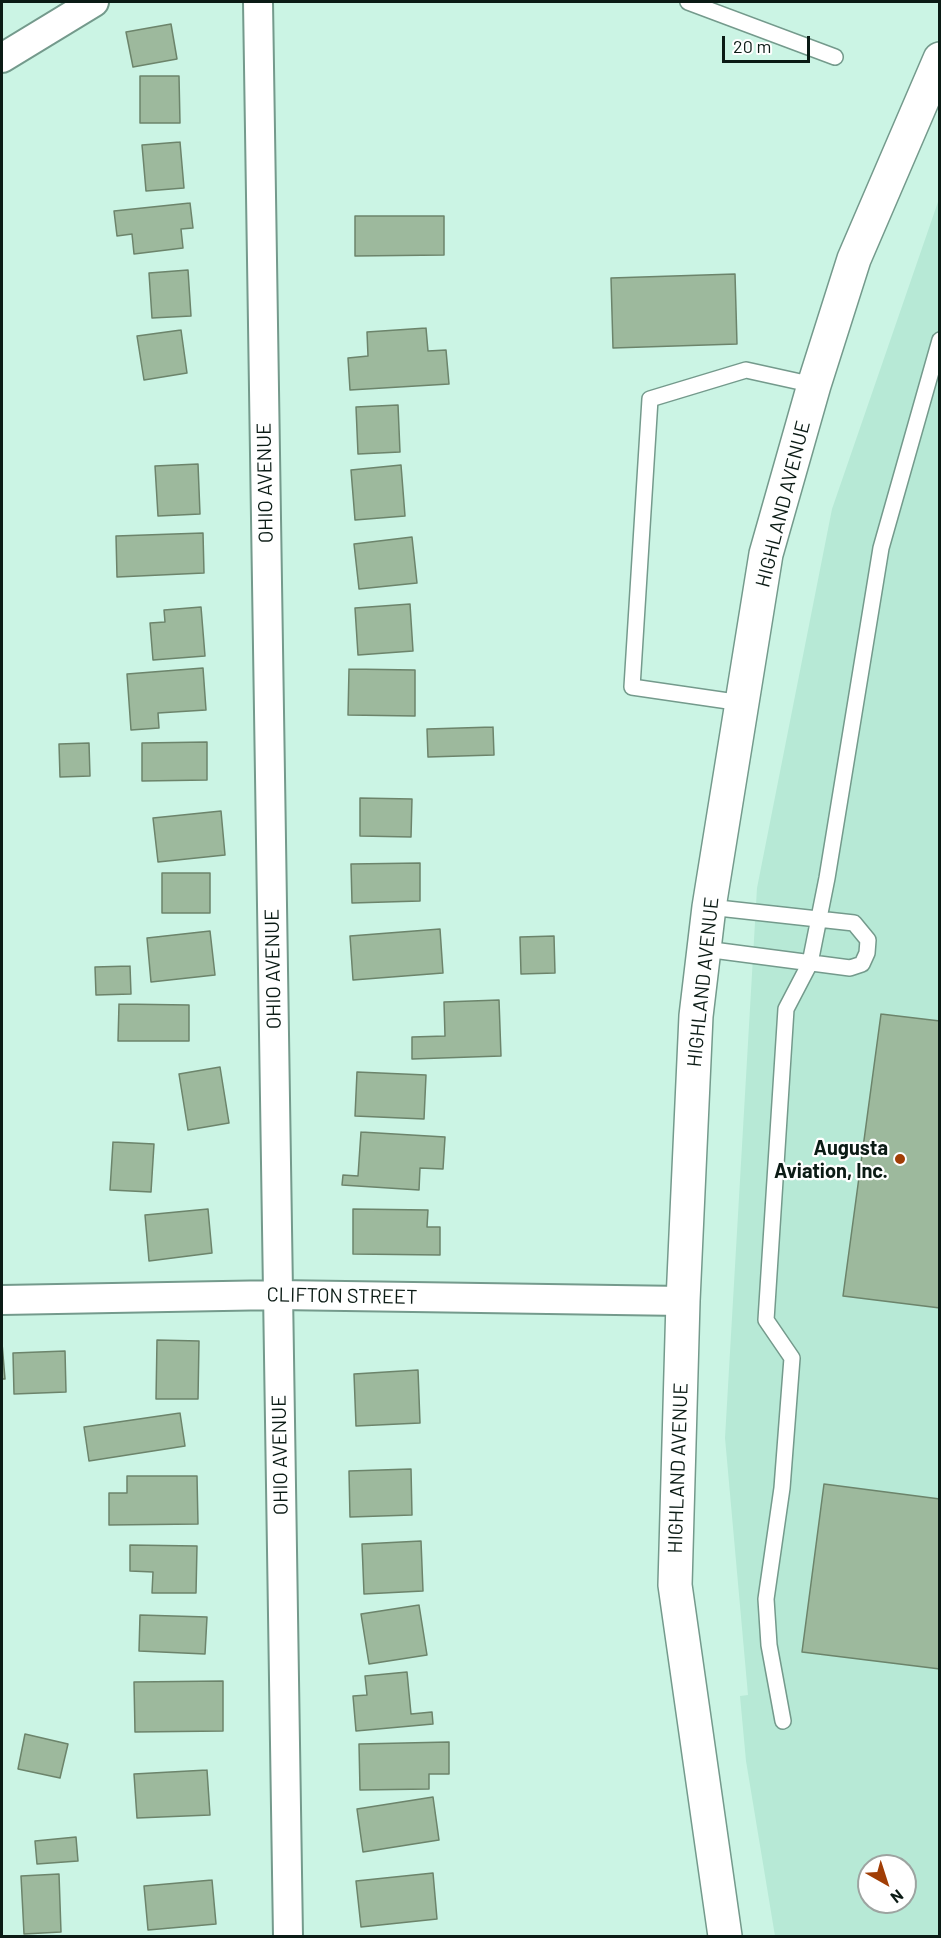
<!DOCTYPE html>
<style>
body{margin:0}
#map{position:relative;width:941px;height:1938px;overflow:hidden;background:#cbf4e4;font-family:Barlow,sans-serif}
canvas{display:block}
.frame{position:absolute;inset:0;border:3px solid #0b1b15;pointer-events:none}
.north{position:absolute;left:857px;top:1854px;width:60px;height:60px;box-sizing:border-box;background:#fff;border:2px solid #9da4a1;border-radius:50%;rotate:141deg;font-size:16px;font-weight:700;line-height:24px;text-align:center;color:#0b1b15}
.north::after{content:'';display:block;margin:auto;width:21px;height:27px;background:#a13e06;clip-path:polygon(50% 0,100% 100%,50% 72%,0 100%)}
.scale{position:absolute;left:722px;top:36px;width:88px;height:27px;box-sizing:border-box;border:3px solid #0b1b15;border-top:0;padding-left:8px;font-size:18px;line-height:21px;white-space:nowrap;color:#0b1b15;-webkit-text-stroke:4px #fff;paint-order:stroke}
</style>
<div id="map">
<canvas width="941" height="1938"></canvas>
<div class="frame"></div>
<div class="north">N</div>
<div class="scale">20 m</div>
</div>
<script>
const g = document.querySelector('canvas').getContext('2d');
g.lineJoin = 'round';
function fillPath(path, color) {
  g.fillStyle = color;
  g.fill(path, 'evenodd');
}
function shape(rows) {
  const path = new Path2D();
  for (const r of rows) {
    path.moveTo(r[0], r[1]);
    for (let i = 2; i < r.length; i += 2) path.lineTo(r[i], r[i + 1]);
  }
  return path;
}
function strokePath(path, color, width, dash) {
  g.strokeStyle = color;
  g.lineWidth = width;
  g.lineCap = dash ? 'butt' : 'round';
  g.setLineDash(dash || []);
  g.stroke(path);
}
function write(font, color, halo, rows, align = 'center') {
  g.font = font + ' Barlow,sans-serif';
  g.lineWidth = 4.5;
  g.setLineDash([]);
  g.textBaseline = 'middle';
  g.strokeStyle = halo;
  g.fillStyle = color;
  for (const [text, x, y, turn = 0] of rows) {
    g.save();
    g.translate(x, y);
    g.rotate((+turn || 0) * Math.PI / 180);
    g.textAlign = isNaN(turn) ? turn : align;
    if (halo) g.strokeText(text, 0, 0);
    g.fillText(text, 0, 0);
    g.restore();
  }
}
fillPath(shape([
 [939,199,939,1936,775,1936,746,1761,740,1696,748,1695,725,1438,757,888,832,509],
 [869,1866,905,1866,905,1902,869,1902]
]), '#b7e9d6');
const building = shape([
 [171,24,177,59,133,67,126,32,171,24],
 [140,76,179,76,180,123,140,123,140,76],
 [180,142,184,188,146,191,142,145,180,142],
 [190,203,193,228,181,229,183,248,134,254,132,234,117,236,114,211,190,203],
 [355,216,444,216,444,255,355,256,355,216],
 [188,270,191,316,152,318,149,273,188,270],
 [735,274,737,344,613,348,611,278,735,274],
 [426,328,428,351,446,350,449,384,350,390,348,358,368,356,367,332,426,328],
 [181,330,187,373,144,380,137,336,181,330],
 [398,405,400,452,358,454,356,407,398,405],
 [198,464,200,514,158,516,155,466,198,464],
 [401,465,405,516,355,520,351,470,401,465],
 [203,533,204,573,117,577,116,536,203,533],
 [412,537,417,583,359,589,354,544,412,537],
 [410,604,413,651,358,655,355,608,410,604],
 [201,607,205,656,153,660,150,623,165,622,164,610,201,607],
 [203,668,206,710,158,713,159,728,131,730,127,674,203,668],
 [349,669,415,670,415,716,348,715,349,669],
 [493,727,494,755,428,757,427,729,493,727],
 [207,742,207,780,142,781,142,743,207,742],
 [89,743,90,776,60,777,59,744,89,743],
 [360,798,412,799,411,837,360,836,360,798],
 [221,811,225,855,158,862,153,818,221,811],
 [420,863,420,901,352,903,351,864,420,863],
 [162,873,210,873,210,913,162,913,162,873],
 [440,929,443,973,353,980,350,936,440,929],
 [210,931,215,975,151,982,147,938,210,931],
 [554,936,555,973,521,974,520,937,554,936],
 [130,966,131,994,96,995,95,967,130,966],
 [499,1000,501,1056,412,1059,412,1037,445,1036,444,1002,499,1000],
 [119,1004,189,1005,189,1041,118,1041,119,1004],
 [881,1014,940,1021,940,1308,843,1296,881,1014],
 [220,1067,229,1123,188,1130,179,1074,220,1067],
 [357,1072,426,1075,424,1119,355,1116,357,1072],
 [361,1132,445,1137,443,1169,420,1168,419,1190,342,1185,343,1175,358,1176,361,1132],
 [113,1142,154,1144,151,1192,110,1190,113,1142],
 [208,1209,212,1253,149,1261,145,1215,208,1209],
 [353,1209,428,1210,427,1227,440,1227,440,1255,353,1254,353,1209],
 [157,1340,199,1341,198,1399,156,1399,157,1340],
 [2,1343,5,1379,2,1379,2,1343],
 [65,1351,66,1392,14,1394,13,1353,65,1351],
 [418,1370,420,1423,356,1426,354,1374,418,1370],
 [180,1413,185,1446,89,1461,84,1427,180,1413],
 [411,1469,412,1515,350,1517,349,1471,411,1469],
 [127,1476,197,1476,198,1524,109,1525,109,1493,127,1493,127,1476],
 [824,1484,940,1499,940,1669,802,1652,824,1484],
 [421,1541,423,1591,364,1594,362,1544,421,1541],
 [130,1545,197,1546,196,1593,152,1593,153,1572,130,1571,130,1545],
 [419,1605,427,1655,369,1664,361,1614,419,1605],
 [140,1615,207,1617,205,1654,139,1651,140,1615],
 [407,1672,411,1714,432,1712,433,1724,356,1731,353,1696,367,1695,365,1676,407,1672],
 [223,1681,223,1731,135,1732,134,1682,223,1681],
 [25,1734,68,1744,60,1778,18,1769,25,1734],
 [449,1742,449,1774,429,1774,429,1789,360,1790,359,1744,449,1742],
 [207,1770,210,1815,137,1818,134,1774,207,1770],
 [433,1797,439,1840,363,1852,357,1809,433,1797],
 [76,1837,78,1861,37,1864,35,1841,76,1837],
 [433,1873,437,1919,361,1927,356,1881,433,1873],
 [59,1874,61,1932,24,1934,21,1876,59,1874],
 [212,1880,216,1924,148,1930,144,1886,212,1880]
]);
fillPath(building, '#9db99d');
strokePath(building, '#6c846b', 1.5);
const service = shape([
 [688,2,835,57],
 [742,703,632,687,650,399,746,370,814,385],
 [705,949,850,968,862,964,867,953,868,940,854,923,709,907],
 [783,1721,769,1645,766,1599,782,1488,792,1358,766,1320,786,1009,810,963,827,878,881,548,940,340]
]);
const minor = shape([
 [258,2,288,1936],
 [2,58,94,2],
 [2,1300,278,1295,683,1301]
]);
const secondary = shape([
 [725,1936,675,1585,683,1301,696,1016,709,907,766,554,814,385,854,259,940,59]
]);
strokePath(service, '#749a8c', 18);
strokePath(minor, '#749a8c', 32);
strokePath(secondary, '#749a8c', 36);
strokePath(service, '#fff', 15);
strokePath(minor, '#fff', 28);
strokePath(secondary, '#fff', 33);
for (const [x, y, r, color] of [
 [900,1159,6,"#a13e06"]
]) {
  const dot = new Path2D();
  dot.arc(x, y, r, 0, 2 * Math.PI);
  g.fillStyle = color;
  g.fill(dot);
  strokePath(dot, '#fff', 2);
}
write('20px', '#0b1b15', '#fff', [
 ["OHIO AVENUE",265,483,-91],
 ["HIGHLAND AVENUE",783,504,-76],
 ["OHIO AVENUE",273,969,-91],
 ["HIGHLAND AVENUE",703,982,-84],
 ["CLIFTON STREET",342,1296,1],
 ["OHIO AVENUE",280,1455,-91],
 ["HIGHLAND AVENUE",678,1468,-88]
]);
write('bold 20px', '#0b1b15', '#fff', [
 ["Augusta",888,1148],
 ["Aviation, Inc.",888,1171]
], 'right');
</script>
